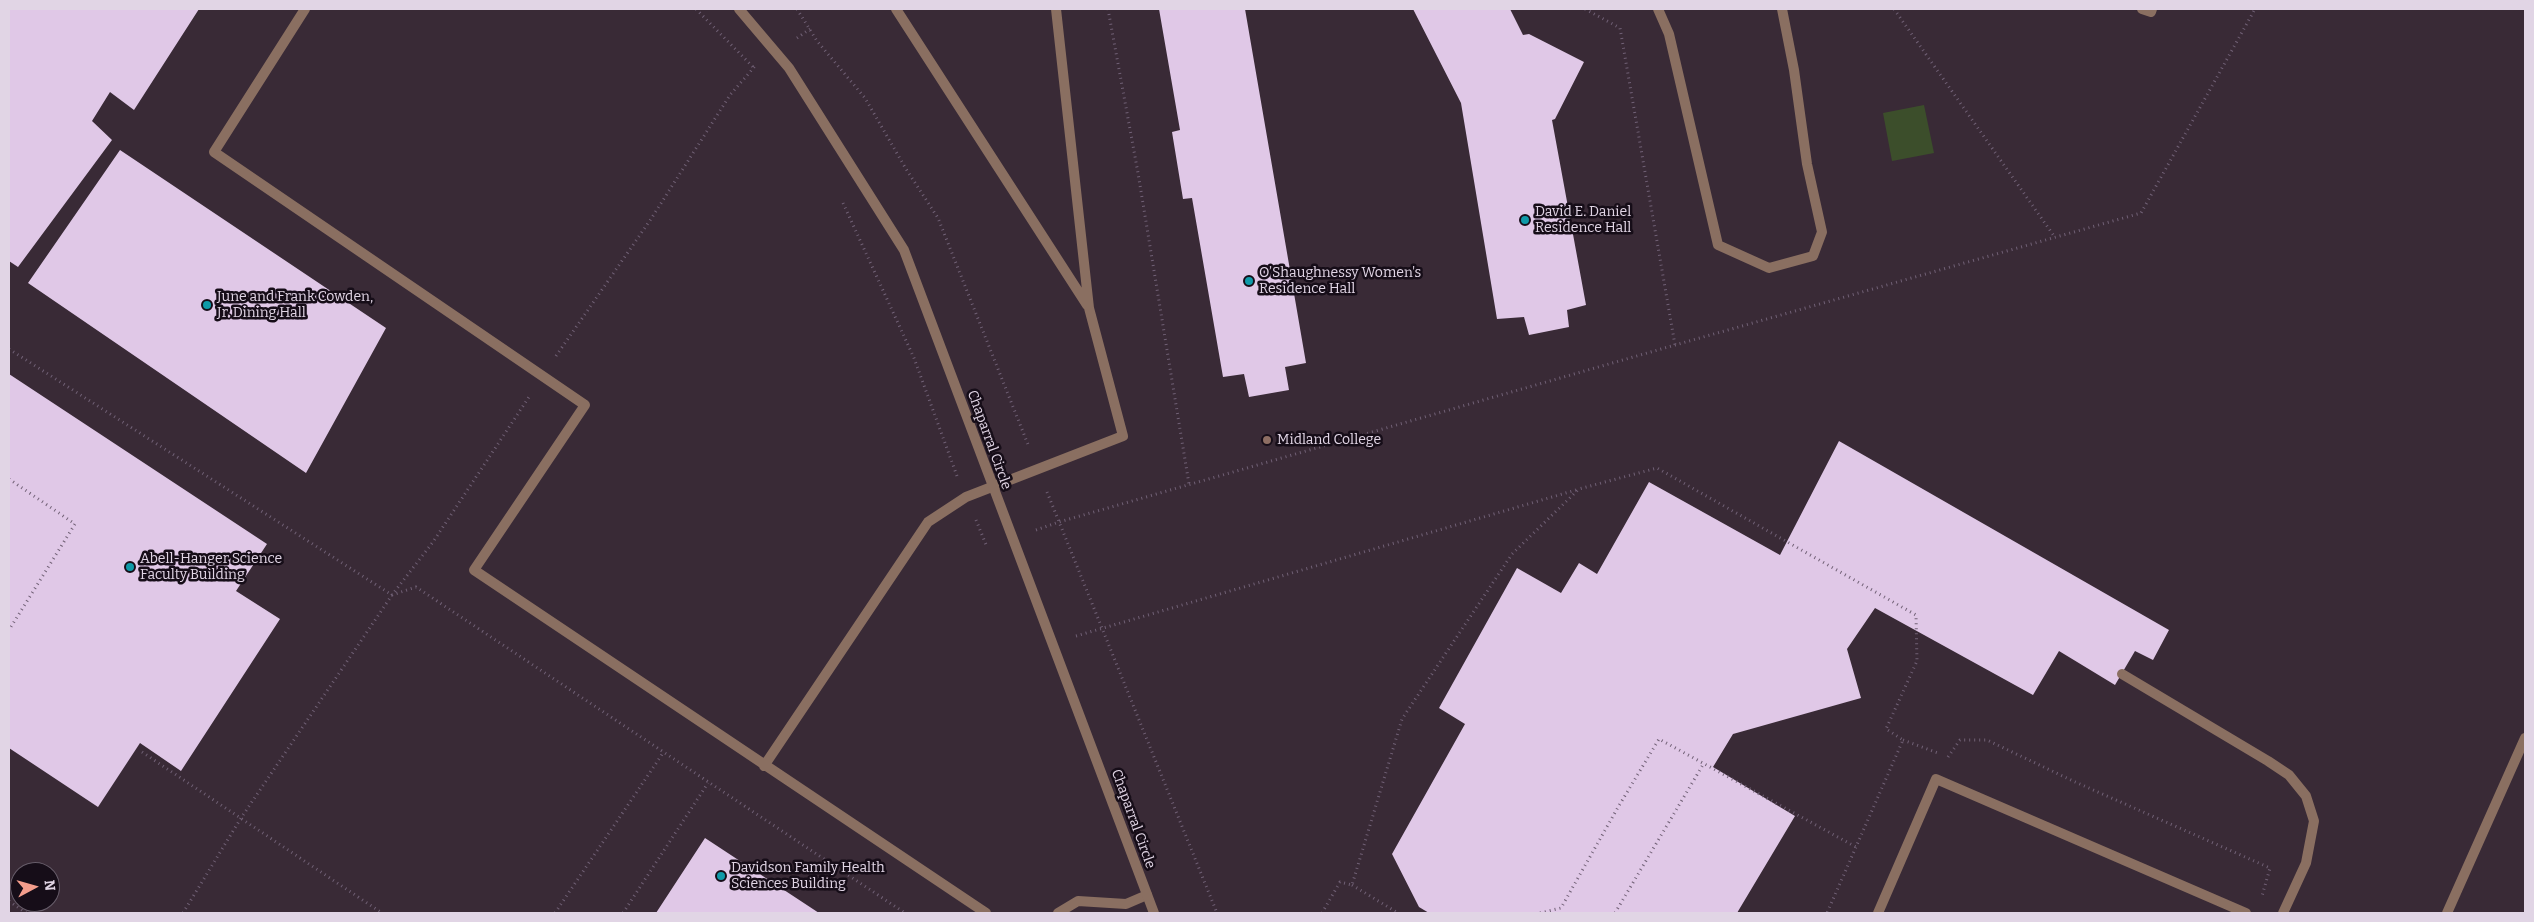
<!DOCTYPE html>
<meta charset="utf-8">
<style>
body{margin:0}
#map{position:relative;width:2534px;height:922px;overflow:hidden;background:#322038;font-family:Bitter,serif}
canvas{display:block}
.frame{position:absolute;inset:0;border:10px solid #e1d5e5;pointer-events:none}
.north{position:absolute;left:10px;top:862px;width:50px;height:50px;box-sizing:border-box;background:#160d18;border:1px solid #675d6a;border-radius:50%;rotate:84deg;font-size:14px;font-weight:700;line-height:20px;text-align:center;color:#e1d5e5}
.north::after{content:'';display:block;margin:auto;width:18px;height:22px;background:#f49d8c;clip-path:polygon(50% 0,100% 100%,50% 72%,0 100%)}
</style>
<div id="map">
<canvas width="2534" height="922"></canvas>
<div class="frame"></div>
<div class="north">N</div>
</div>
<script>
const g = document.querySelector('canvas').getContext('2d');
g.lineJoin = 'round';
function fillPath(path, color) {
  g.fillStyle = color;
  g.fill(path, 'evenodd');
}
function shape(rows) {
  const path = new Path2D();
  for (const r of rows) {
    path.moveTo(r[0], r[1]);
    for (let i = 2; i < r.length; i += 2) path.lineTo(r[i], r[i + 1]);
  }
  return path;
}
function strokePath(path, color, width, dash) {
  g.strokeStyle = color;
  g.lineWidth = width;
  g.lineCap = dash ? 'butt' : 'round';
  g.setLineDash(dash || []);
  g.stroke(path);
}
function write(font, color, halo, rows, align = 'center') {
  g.font = font + ' Bitter,serif';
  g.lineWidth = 5;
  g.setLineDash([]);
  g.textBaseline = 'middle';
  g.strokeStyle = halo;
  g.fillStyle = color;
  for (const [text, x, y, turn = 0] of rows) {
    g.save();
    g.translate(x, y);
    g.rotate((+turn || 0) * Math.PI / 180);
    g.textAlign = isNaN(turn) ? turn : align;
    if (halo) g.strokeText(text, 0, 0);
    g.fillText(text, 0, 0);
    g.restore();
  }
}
fillPath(shape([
 [9,9,2525,9,2525,913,9,913],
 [20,872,50,872,50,902,20,902]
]), '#392a36');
fillPath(shape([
 [1924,105,1934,153,1892,161,1883,113]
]), '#3c4e2b');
fillPath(shape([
 [9,9,199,9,134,110,110,92,92,121,112,140,18,267,9,261],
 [1159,9,1245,9,1306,363,1285,367,1289,390,1249,397,1244,374,1223,377,1192,198,1183,199,1172,132,1180,130],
 [1413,9,1510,9,1523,35,1529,34,1584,62,1555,119,1552,120,1586,305,1567,310,1569,327,1529,335,1524,317,1497,319,1461,103],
 [120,150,386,328,306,473,28,283],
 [9,374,267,544,236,591,280,619,181,771,140,743,98,807,9,748],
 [1839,441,2169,630,2153,660,2135,651,2115,685,2059,651,2033,695,1875,608,1847,649,1861,698,1733,734,1713,767,1795,816,1737,913,1429,913,1419,907,1392,854,1465,724,1439,708,1517,568,1561,593,1579,563,1597,574,1649,482,1780,555],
 [705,838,819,913,656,913]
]), '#e0c8e7');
strokePath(shape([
 [696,9,755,69],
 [797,9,817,41,865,98,906,169,938,218,1029,447],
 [1108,9,1138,173,1189,484],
 [1585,9,1620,28,1675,345],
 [1894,9,2054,236],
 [797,38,810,29],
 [843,203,914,358,957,476],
 [9,349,392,595,416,587,905,913],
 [556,356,651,219,730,95,756,65],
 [9,479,75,524,9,630],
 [1047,492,1217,913],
 [976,520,987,547],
 [1036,530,1059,522,1675,345,2141,213,2255,9],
 [1076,636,1576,490],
 [1903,740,1938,753],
 [142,752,382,913],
 [1948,757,1960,740,1987,740,2073,781,2270,868,2262,896],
 [1352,885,1398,913],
 [9,901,26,913],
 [183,913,241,818,392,595,433,542,529,397],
 [555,913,663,753],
 [623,913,708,783],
 [1322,913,1340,882,1352,885,1402,719,1512,554,1579,489,1657,468,1916,615,1917,661,1886,729,1903,740,1827,913],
 [1540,913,1561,908,1617,809,1659,739,1856,847],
 [1615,913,1704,763]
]), '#716176', 3, [1, 4]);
strokePath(shape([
 [305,9,214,152,585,405,474,570,986,913],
 [896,9,1087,305],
 [1658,9,1669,34,1718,245,1769,268,1813,256,1822,232,1807,164,1794,70,1782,9],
 [2142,9,2151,12,2152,9],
 [2122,674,2268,761,2289,775,2306,796,2314,821,2306,863,2283,913],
 [764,766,928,522,966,497,1123,436,1089,308,1056,9],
 [1058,913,1078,901,1126,904,1147,895],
 [1878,913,1936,779,2246,913],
 [2447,913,2525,738]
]), '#8a6f61', 10);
strokePath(shape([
 [739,9,789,68,904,250,1154,913]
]), '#8a6f61', 10);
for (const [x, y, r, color] of [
 [1525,220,5,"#0f9aa8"],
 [1249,281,5,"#0f9aa8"],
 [207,305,5,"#0f9aa8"],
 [1267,440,5,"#8d6e63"],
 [130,567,5,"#0f9aa8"],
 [721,876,5,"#0f9aa8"]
]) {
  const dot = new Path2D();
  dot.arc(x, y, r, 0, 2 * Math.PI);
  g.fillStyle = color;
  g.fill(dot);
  strokePath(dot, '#160d18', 2);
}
write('14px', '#e1d5e5', '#160d18', [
 ["David E. Daniel",1535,212],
 ["Residence Hall",1535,228],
 ["O’Shaughnessy Women's",1259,273],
 ["Residence Hall",1259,289],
 ["June and Frank Cowden,",217,297],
 ["Jr. Dining Hall",217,313],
 ["Midland College",1277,440],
 ["Abell-Hanger Science",140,559],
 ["Faculty Building",140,575],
 ["Davidson Family Health",731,868],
 ["Sciences Building",731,884]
], 'left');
write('14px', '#e1d5e5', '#160d18', [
 ["Chaparral Circle",989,440,70],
 ["Chaparral Circle",1133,819,70]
]);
</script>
